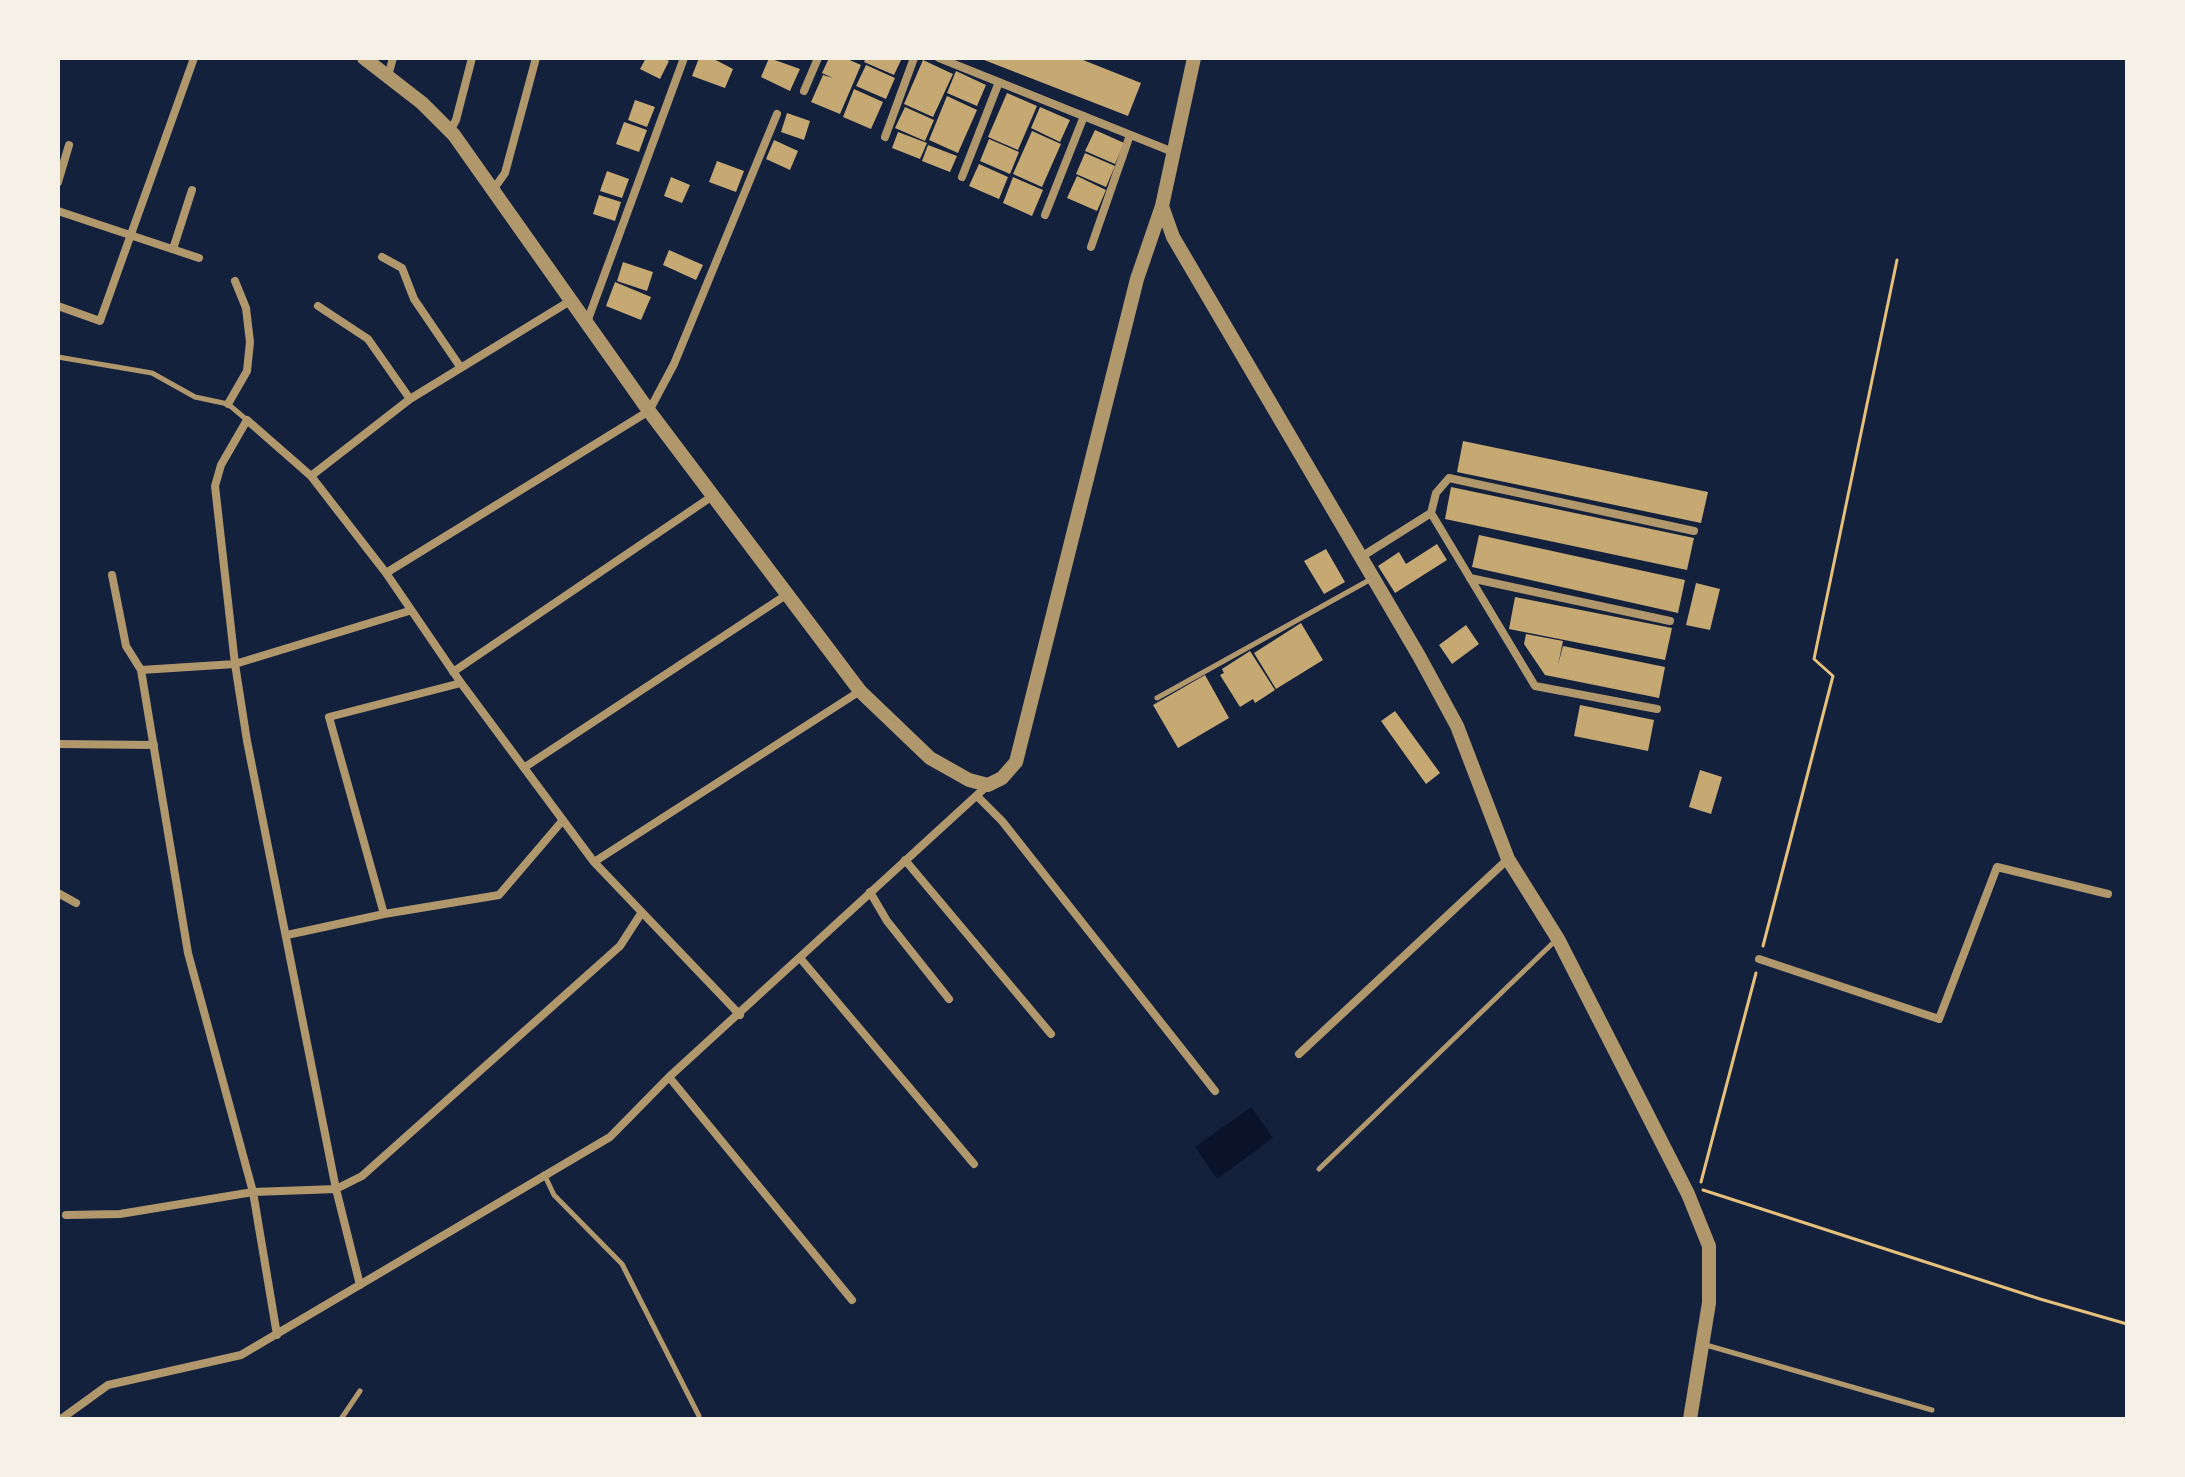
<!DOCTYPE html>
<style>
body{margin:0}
#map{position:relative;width:2185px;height:1477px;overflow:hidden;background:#14213d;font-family:"Work Sans",sans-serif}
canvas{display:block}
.frame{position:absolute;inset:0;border:60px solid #f6f1e7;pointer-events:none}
</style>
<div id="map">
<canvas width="2185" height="1477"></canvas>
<div class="frame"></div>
</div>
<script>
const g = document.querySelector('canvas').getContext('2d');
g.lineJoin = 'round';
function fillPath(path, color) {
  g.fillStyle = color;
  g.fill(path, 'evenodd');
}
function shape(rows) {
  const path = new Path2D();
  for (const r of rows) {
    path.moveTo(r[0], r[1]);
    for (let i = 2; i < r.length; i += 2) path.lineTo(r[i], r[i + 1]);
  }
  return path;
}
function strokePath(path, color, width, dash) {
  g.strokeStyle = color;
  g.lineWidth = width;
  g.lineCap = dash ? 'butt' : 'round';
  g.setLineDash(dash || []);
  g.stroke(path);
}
fillPath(shape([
 [1251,1107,1273,1138,1217,1179,1195,1147]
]), '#0b132b');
fillPath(shape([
 [646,58,663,58,669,61,660,79,640,69],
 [699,58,712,58,733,69,725,88,692,76],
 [769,58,800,69,790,91,761,77],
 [829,58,845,58,861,65,840,114,811,102,823,75,833,78,822,73],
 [866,58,902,58,894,75,864,62],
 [979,58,1078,58,1141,83,1128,116],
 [923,60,953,74,933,117,904,104],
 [866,65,895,78,886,99,856,86],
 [956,71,986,85,977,106,947,93],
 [854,89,883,102,871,129,843,117],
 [1007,93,1037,106,1018,150,988,137],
 [947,96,977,110,958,153,929,140],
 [635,100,655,107,647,127,628,120],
 [905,107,934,120,925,141,895,128],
 [1040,107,1070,120,1060,142,1031,128],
 [787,113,810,121,804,140,781,132],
 [624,122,647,130,639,152,616,144],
 [1095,130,1124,143,1115,164,1085,151],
 [1032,131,1061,144,1042,187,1013,174],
 [898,132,927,143,920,159,892,148],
 [989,139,1019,152,1010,174,980,161],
 [774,140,798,151,790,170,766,159],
 [928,145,957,156,950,172,922,161],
 [1085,153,1115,166,1106,187,1076,174],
 [717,161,744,171,736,192,709,182],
 [979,164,1008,177,999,199,969,186],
 [607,171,629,179,622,198,600,191],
 [1077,176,1106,190,1097,211,1067,198],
 [671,177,690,185,682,203,664,196],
 [1013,177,1043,190,1032,216,1003,203],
 [599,195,621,202,615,221,593,214],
 [669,250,703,265,696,280,663,265],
 [623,262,653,272,647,291,617,281],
 [615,282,651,297,641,320,606,306],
 [1463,441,1708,492,1701,523,1457,472],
 [1451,487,1694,538,1687,570,1445,519],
 [1479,535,1685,580,1678,613,1472,567],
 [1437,544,1447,560,1395,593,1378,566,1399,552,1406,564],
 [1326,549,1345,582,1324,594,1304,561],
 [1696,583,1720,589,1710,630,1686,625],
 [1515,597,1672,628,1665,660,1509,629],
 [1301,623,1323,660,1276,689,1254,653],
 [1466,625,1479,644,1452,664,1439,645],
 [1526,634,1563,641,1558,665,1563,646,1665,667,1659,698,1545,675,1524,644],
 [1250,651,1275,690,1255,703,1253,699,1240,707,1220,675,1224,673,1222,669],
 [1205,675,1229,718,1178,748,1153,705],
 [1580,705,1654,720,1648,751,1574,736],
 [1395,711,1440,773,1426,784,1381,721],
 [1700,770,1722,777,1711,814,1689,807]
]), '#c6a872');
strokePath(shape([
 [1763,946,1833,676,1814,659,1897,260],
 [1701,1182,1756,973],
 [1703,1190,2040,1299,2127,1324]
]), '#e5c07b', 3);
strokePath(shape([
 [58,357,152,373,195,397,228,404,247,420],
 [1157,698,1373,578],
 [1319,1169,1557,939],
 [544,1174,554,1195,622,1264,699,1416],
 [1706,1345,1932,1410],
 [341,1419,360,1391]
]), '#b1986c', 5);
strokePath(shape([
 [939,58,1173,152],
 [388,76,393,58],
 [804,91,818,58],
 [450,131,456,120,472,58],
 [885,137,914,58],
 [962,177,999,82],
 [58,182,69,145],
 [493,190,505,173,536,58],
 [58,211,199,258],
 [1045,215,1084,116],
 [1091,247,1130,135],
 [173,249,192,190],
 [382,257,402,268,414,299,461,368],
 [58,306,100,321,194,58],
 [318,306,368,339,410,399],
 [587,322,684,58],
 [228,404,247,371,250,342,246,308,235,281],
 [311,476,410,399,570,301],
 [1431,513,1535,686,1657,709],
 [1361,557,1431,513,1436,493,1449,478,1694,531],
 [386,573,649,411,674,364,777,114],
 [112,575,126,646,141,670],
 [1470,578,1670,621],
 [409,611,235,664,215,486,221,465,247,420,311,476,386,573,461,683,594,862,740,1015],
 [453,672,714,495],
 [58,744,154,745],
 [525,767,786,595],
 [977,796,1002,821,1215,1091],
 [905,860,1051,1034],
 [594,862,860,691],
 [870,892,887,921,949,999],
 [58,893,76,903],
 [384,914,329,717,461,683],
 [287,935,384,914,499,895,563,820],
 [800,958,974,1164],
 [1759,959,1939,1019,1997,867,2108,894],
 [1299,1054,1508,859],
 [669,1077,852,1300],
 [66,1215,120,1214,253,1192,277,1335],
 [360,1285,336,1189,247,741,235,664,141,670,188,953,253,1192,336,1189,362,1176,620,946,642,912],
 [61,1419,108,1385,241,1355,610,1137,669,1077,988,785]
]), '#b1986c', 8);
strokePath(shape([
 [364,58,422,103,454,135,649,411,860,691,930,758,969,780,988,785,1002,778,1016,762,1137,279,1162,206],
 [1194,58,1162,206,1173,237,1419,656,1457,726,1508,859,1558,939,1688,1194,1709,1246,1709,1303,1690,1419]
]), '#b1986c', 14);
</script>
